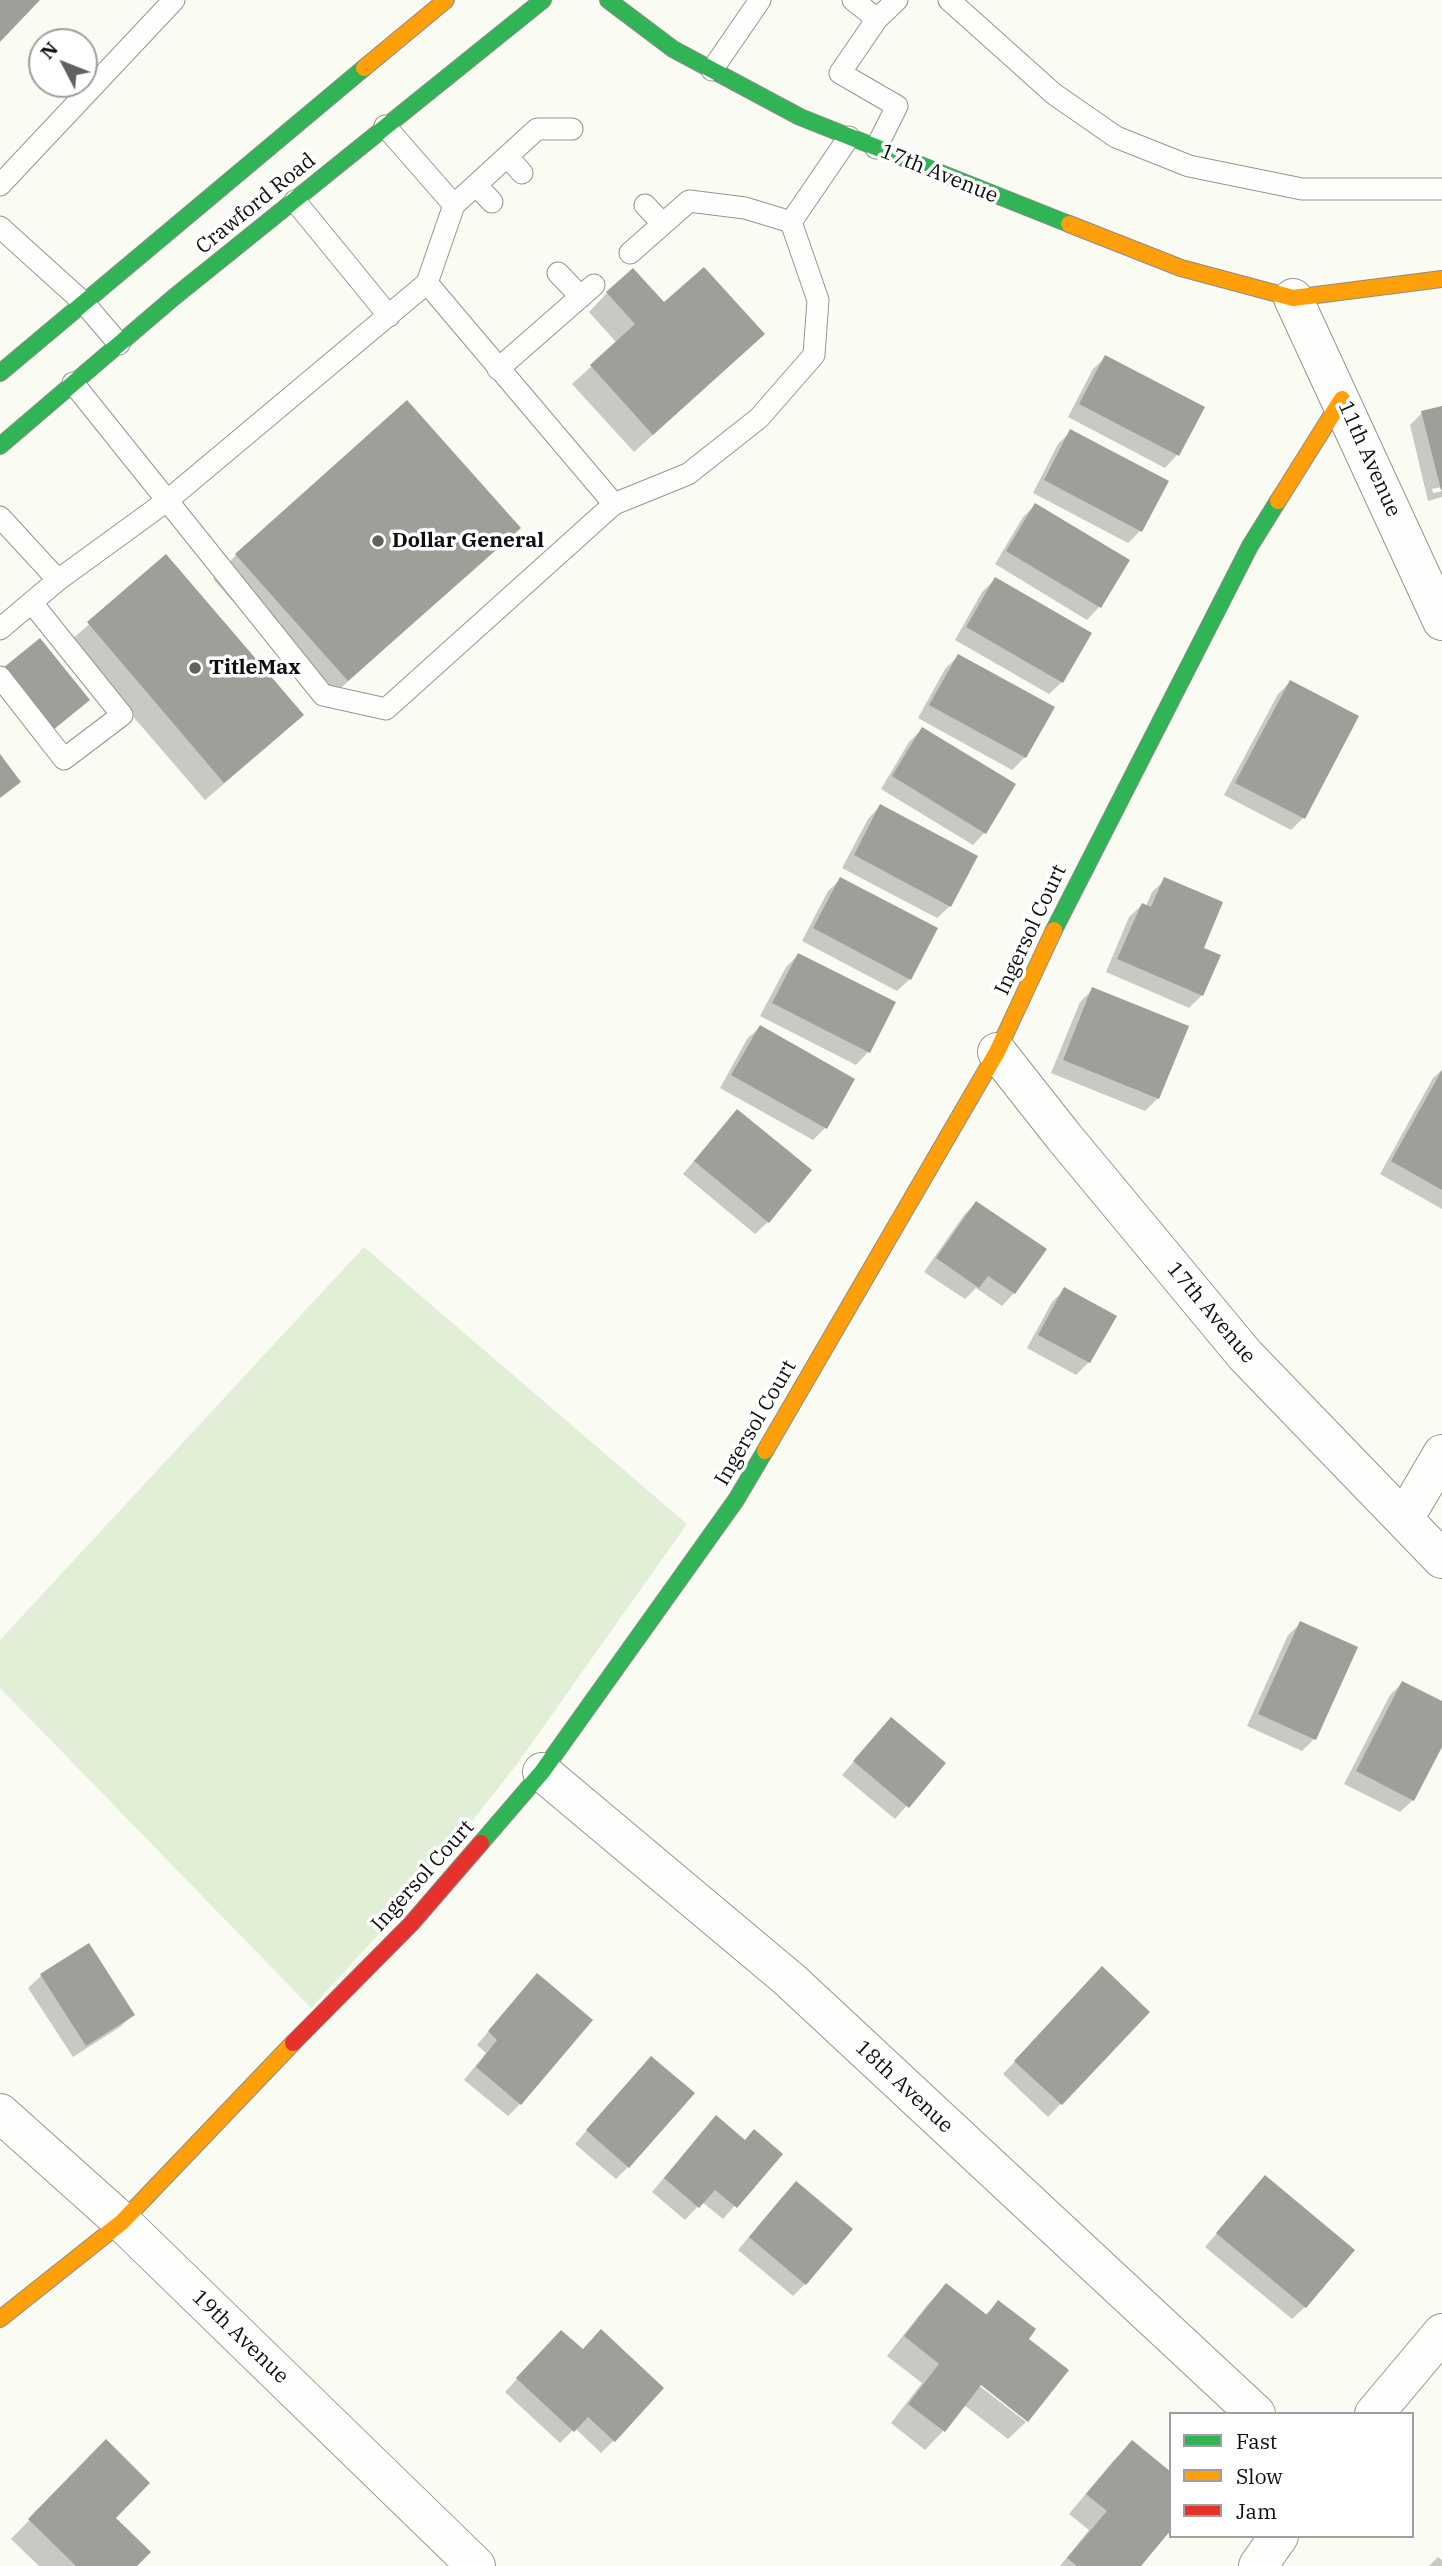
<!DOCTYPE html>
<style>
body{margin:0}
#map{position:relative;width:1442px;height:2566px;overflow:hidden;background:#fafcf4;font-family:"IBM Plex Serif",serif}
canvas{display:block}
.legend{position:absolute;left:1169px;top:2412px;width:245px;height:126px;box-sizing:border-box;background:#fff;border:2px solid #9f9f9f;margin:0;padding:9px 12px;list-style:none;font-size:21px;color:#0f0f0f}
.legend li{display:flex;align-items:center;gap:14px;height:35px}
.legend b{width:35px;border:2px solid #9f9f9f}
.north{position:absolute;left:28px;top:28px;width:70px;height:70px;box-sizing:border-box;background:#fff;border:2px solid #9f9f9f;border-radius:50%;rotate:312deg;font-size:19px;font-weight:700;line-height:28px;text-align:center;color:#0f0f0f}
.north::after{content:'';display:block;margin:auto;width:24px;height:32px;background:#61625f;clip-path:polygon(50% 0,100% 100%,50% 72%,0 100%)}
</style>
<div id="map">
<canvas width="1442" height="2566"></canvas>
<ul class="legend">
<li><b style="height:9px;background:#30b455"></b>Fast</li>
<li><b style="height:9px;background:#ff9f0a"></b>Slow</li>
<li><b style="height:9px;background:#e5322d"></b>Jam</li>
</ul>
<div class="north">N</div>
</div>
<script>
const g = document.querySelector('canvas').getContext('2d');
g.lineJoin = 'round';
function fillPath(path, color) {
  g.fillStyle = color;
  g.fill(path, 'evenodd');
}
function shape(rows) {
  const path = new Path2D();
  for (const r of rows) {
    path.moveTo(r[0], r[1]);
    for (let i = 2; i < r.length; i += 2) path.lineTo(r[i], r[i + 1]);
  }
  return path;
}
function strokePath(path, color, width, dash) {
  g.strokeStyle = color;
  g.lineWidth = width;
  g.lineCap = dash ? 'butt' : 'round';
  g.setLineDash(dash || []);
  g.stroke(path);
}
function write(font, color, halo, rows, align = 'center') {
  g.font = font + ' "IBM Plex Serif",serif';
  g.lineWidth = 7;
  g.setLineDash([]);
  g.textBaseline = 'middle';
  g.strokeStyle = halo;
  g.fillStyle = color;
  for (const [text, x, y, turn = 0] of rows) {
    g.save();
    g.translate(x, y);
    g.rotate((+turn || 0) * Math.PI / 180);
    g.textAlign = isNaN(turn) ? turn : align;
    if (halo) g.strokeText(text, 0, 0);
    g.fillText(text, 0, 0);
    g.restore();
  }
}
fillPath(shape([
 [364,1247,687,1524,517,1764,410,1900,311,2008,0,1688,0,1640]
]), '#e0efd6');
fillPath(shape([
 [607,293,664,304,744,352,634,452,572,384,617,343,589,312],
 [1106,357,1202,408,1177,455,1165,468,1068,417,1093,369],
 [1442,408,1442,487,1432,489,1433,493,1442,491,1442,497,1428,501,1410,425,1422,413],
 [1070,432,1140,531,1128,543,1033,493,1058,444],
 [1035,505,1128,560,1099,607,1087,620,995,564,1023,517],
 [519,528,323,704,213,579,236,555],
 [166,556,283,733,205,800,69,642],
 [995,579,1062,682,1049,694,955,640,982,592],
 [958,656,1052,708,1025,757,1012,770,918,718,945,669],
 [1290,682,1303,818,1291,830,1224,795,1278,694],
 [922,729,985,832,973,845,881,789,909,742],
 [880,806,950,906,937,918,842,868,868,819],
 [841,879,910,979,897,991,802,941,828,891],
 [1165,880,1201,949,1202,995,1189,1008,1106,972,1129,917,1142,905,1146,906,1152,892],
 [798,955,894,1003,868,1052,856,1065,760,1016,786,967],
 [1093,989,1158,1098,1145,1111,1051,1073,1080,1002],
 [760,1027,825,1128,813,1140,720,1088,747,1039],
 [1442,1070,1442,1209,1380,1174,1433,1078],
 [725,1124,768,1222,755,1234,683,1174],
 [976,1203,1014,1293,1002,1306,976,1288,965,1299,924,1272,964,1215],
 [1065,1289,1114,1316,1089,1362,1076,1375,1027,1348,1052,1302],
 [1301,1623,1314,1739,1302,1751,1247,1726,1288,1635],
 [1402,1683,1442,1703,1442,1743,1413,1800,1400,1812,1344,1784,1390,1695],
 [891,1719,944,1763,895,1819,842,1775],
 [88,1945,133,2015,120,2027,73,2057,28,1988,41,1976],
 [1090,1981,1148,2012,1048,2117,1003,2074],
 [525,1988,520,2104,508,2116,464,2080,486,2053,477,2045],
 [639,2071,628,2167,616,2179,575,2144],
 [704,2130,780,2154,723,2219,702,2202,685,2220,652,2192],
 [1265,2178,1305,2307,1292,2319,1205,2247],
 [783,2196,805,2284,793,2296,738,2250],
 [946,2286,985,2315,998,2302,1026,2339,973,2381,1026,2422,1008,2439,964,2405,943,2431,925,2450,891,2423,922,2383,887,2356,928,2304],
 [549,2344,614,2440,601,2453,575,2428,560,2443,505,2392],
 [106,2442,114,2518,135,2566,39,2566,11,2539],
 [1132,2442,1139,2566,1060,2566,1089,2530,1069,2514,1113,2461],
 [1438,2557,1442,2560,1442,2566,1429,2566]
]), '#0003');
fillPath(shape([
 [0,0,40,0,0,42],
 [704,267,765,334,653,435,590,365,635,324,606,292,633,268,664,302],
 [1105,355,1205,407,1179,456,1079,404],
 [407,400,521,528,348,681,235,554],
 [1442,406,1442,490,1441,490,1421,411],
 [1070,429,1169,481,1142,532,1044,480],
 [1035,503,1130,560,1101,608,1006,551],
 [166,554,304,715,224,783,87,622],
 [995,577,1092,633,1063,683,966,627],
 [40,638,90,700,53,730,3,668],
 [958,654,1055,707,1026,758,929,705],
 [1290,680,1359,716,1305,819,1235,783],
 [922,727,1016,784,986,834,892,776],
 [0,754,21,782,0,798],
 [880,804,978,856,951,907,854,855],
 [840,877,938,928,911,980,813,928],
 [1164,877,1223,902,1204,948,1221,955,1203,996,1117,959,1142,903,1151,907],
 [798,953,896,1002,870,1053,772,1003],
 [1092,987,1189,1026,1159,1099,1063,1060],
 [760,1025,855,1079,827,1129,731,1075],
 [1442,1070,1442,1190,1391,1161],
 [737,1109,812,1170,769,1223,694,1161],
 [976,1201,1047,1249,1015,1294,988,1276,979,1288,936,1258],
 [1064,1287,1117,1316,1090,1363,1038,1335],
 [1300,1621,1358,1647,1316,1740,1258,1714],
 [1402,1681,1442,1701,1442,1747,1414,1801,1356,1771],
 [891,1717,946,1763,909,1808,853,1761],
 [89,1943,135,2015,86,2046,40,1974],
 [1102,1966,1150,2012,1062,2105,1014,2061],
 [537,1973,593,2020,521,2105,476,2067,497,2040,488,2031],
 [651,2056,695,2093,629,2168,586,2130],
 [716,2115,745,2140,754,2129,783,2154,737,2208,715,2190,699,2208,664,2178],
 [1265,2175,1355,2250,1306,2308,1216,2233],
 [796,2181,853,2229,806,2285,749,2237],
 [946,2283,987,2315,998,2300,1036,2329,1029,2339,1069,2370,1028,2422,981,2385,945,2432,908,2404,939,2364,904,2336],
 [601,2329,664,2388,615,2442,588,2417,574,2432,516,2378,561,2330,583,2349],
 [106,2439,150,2483,116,2518,151,2552,137,2566,76,2566,28,2519],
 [1132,2440,1171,2472,1171,2530,1141,2566,1077,2566,1067,2558,1107,2511,1086,2494]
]), '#9f9f99');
const lane = shape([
 [853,0,877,19,840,73,897,106,876,148],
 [949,0,1054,94,1116,137,1189,166,1302,189,1442,189],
 [877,19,897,0],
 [712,70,760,0],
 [507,156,522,173],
 [0,185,174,0],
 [476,185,492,202],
 [295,201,389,316],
 [454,205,537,129,572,129],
 [645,205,663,224],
 [0,227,84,303,119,344],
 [630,253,689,201,745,208,791,222],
 [558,273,581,297],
 [498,369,594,285],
 [73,383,323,695,386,709,614,504,427,283],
 [614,504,688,474,759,418,814,355,818,300,791,222,849,137],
 [0,517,58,580],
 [0,629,58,580,168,500,427,283,454,205,385,126],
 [0,677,64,759,122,715,32,603]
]);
const street = shape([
 [1293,298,1442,621],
 [997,1052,1064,1137,1245,1355,1442,1559],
 [1404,1519,1442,1454],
 [542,1772,790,1980,1256,2414],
 [0,2113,122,2222,476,2566],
 [1374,2414,1442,2333],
 [1258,2566,1279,2536]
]);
const fast = shape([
 [608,0,673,49,800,117,1069,224],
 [0,373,364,68],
 [0,446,173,298,543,0],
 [1054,930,1250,546,1278,501],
 [481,1843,542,1772,736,1500,765,1451]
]);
const slow = shape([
 [364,68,446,0],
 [1069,224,1181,268,1293,298,1442,279],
 [1278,501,1342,399],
 [765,1451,997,1052,1054,930],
 [0,2319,122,2222,293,2043]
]);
const jam = shape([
 [293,2043,411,1924,481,1843]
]);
strokePath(lane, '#959692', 23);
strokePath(street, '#959692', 40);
strokePath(fast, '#8b8c89', 18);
strokePath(slow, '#8b8c89', 18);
strokePath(jam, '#8b8c89', 18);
strokePath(lane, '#fefffd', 21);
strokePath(street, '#fefffd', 38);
strokePath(fast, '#30b455', 16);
strokePath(slow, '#ff9f0a', 16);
strokePath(jam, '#e5322d', 16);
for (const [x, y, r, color] of [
 [378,541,7,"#61625f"],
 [195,668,7,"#61625f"]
]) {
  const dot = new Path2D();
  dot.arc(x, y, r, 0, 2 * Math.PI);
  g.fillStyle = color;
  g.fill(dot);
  strokePath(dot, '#fff', 2.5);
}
write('21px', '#0f0f0f', '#fff', [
 ["17th Avenue",939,174,22],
 ["Crawford Road",256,204,-39],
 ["11th Avenue",1369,459,66],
 ["Ingersol Court",1031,930,-65],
 ["17th Avenue",1211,1313,50],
 ["Ingersol Court",756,1423,-60],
 ["Ingersol Court",423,1876,-48],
 ["18th Avenue",904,2087,43],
 ["19th Avenue",240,2337,44]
]);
write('bold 21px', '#0f0f0f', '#fff', [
 ["Dollar General",392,541],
 ["TitleMax",209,668]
], 'left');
</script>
